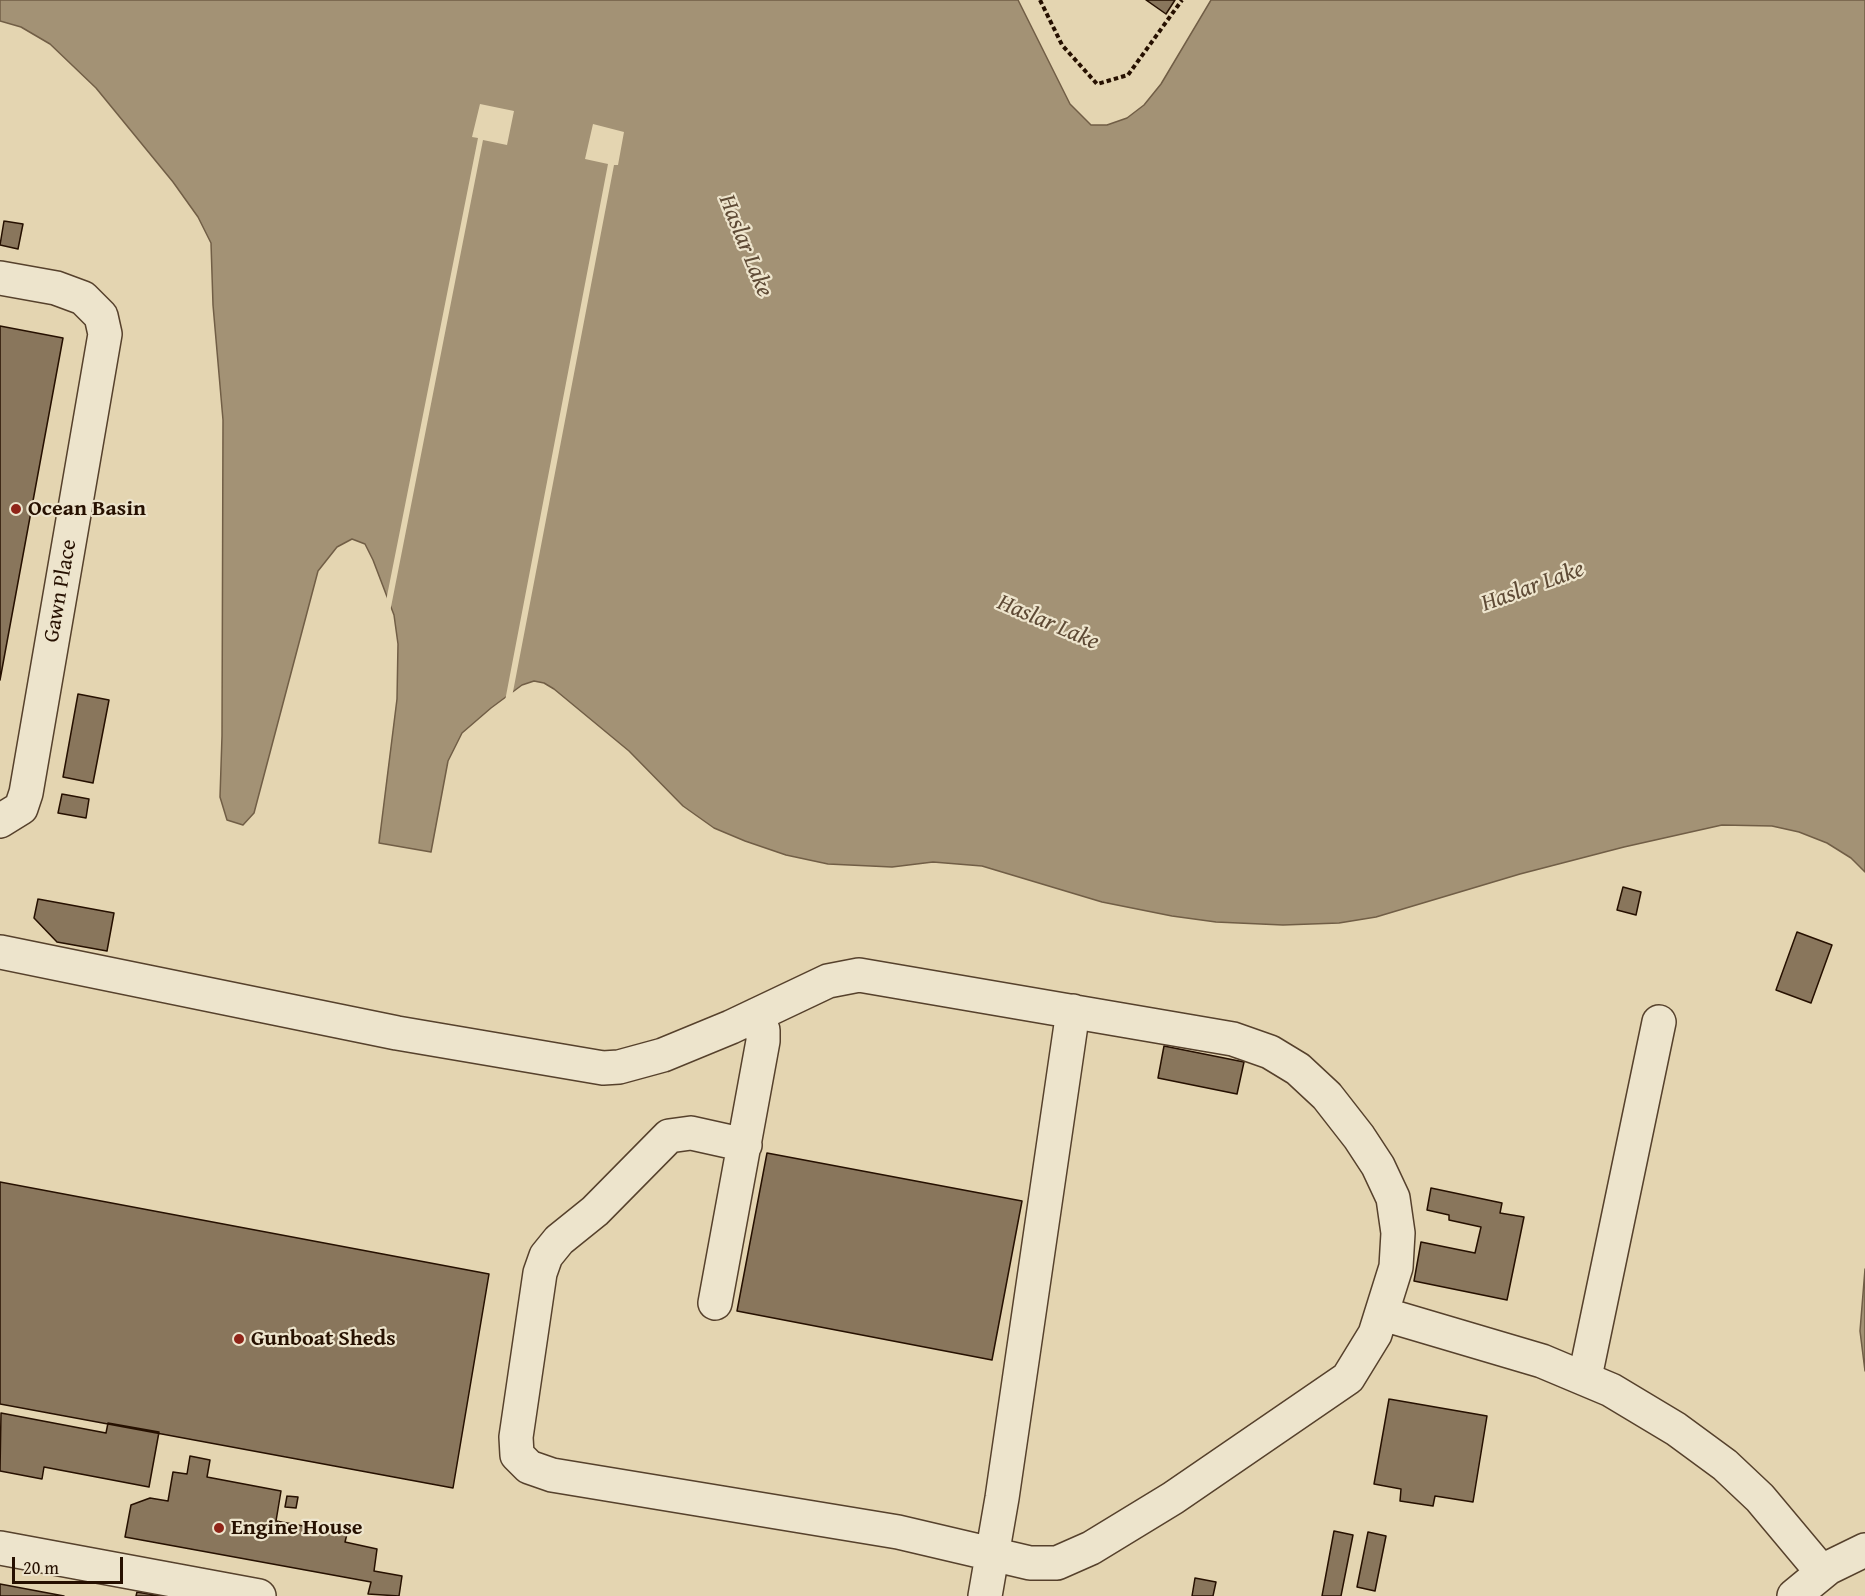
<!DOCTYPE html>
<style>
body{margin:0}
#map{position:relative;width:1865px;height:1596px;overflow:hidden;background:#e4d5b1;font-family:"Gentium Book Plus",serif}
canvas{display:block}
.scale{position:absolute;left:12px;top:1557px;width:111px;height:27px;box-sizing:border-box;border:3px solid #261000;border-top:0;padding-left:8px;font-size:18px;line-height:21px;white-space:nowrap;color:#261000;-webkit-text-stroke:4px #ede4cc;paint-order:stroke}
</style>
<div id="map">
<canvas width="1865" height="1596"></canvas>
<div class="scale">20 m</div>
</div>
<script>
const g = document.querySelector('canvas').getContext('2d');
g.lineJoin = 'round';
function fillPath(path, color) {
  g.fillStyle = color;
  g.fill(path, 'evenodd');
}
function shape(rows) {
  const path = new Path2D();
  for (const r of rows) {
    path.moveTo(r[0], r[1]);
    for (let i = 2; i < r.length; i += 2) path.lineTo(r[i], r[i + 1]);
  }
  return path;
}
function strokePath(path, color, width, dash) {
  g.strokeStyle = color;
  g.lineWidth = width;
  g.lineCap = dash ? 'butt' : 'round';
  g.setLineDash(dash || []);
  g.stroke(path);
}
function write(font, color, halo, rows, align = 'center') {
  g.font = font + ' "Gentium Book Plus",serif';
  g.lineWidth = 4.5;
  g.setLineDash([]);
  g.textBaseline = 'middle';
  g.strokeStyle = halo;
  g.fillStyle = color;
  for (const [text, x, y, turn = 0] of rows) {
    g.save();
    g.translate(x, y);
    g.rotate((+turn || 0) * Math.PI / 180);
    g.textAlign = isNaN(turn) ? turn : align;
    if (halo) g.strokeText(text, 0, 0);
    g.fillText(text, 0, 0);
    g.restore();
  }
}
const water = shape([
 [0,0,1018,0,1070,104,1091,125,1107,125,1127,118,1144,105,1161,84,1211,0,1865,0,1865,872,1851,858,1827,843,1799,832,1772,826,1722,825,1624,847,1520,874,1376,917,1339,923,1283,925,1216,922,1172,916,1102,902,982,866,933,862,892,867,828,864,786,855,745,841,714,828,683,806,629,751,554,689,544,683,534,681,522,685,491,708,462,733,448,761,431,852,379,843,397,699,398,644,394,615,373,560,365,544,352,539,337,547,318,571,254,813,243,825,227,820,220,797,222,736,223,420,213,305,211,243,198,217,173,182,96,88,50,44,21,27,0,21,0,0],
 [1865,1269,1865,1371,1860,1331,1865,1269]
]);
fillPath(water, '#a39275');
strokePath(water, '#715e46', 1.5);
fillPath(shape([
 [480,104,514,111,507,145,483,140,390,612,386,601,478,138,472,137],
 [593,124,624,132,618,165,614,165,512,697,505,701,608,164,585,159]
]), '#e4d5b1');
const building = shape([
 [1146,0,1175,0,1166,14,1146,0],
 [4,221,23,224,18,249,0,245,4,221],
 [0,326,63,338,0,680,0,326],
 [78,694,109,700,93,783,63,777,78,694],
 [62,794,89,799,86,818,58,813,62,794],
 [1623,887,1641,892,1636,915,1617,910,1623,887],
 [38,899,114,913,107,951,57,942,34,918,38,899],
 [1797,932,1832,945,1811,1003,1776,990,1797,932],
 [1164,1046,1244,1062,1237,1094,1158,1078,1164,1046],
 [767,1153,1022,1201,992,1360,737,1311,767,1153],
 [0,1182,489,1274,453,1488,0,1404,0,1182],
 [1431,1188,1502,1203,1500,1213,1524,1217,1507,1300,1414,1281,1421,1242,1475,1253,1481,1227,1449,1220,1449,1215,1427,1210,1431,1188],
 [1389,1399,1487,1416,1473,1502,1435,1496,1433,1506,1400,1501,1401,1489,1374,1484,1389,1399],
 [1,1413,106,1433,108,1423,159,1432,149,1487,44,1467,42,1479,0,1471,1,1413],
 [190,1456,210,1460,207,1477,281,1491,276,1521,347,1534,345,1542,377,1549,374,1571,402,1576,399,1596,368,1594,371,1582,125,1537,131,1505,150,1498,168,1501,173,1472,187,1474,190,1456],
 [287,1496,298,1497,296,1508,285,1507,287,1496],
 [1334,1531,1353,1535,1341,1596,1322,1596,1334,1531],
 [1368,1532,1386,1536,1375,1591,1357,1587,1368,1532],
 [1195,1578,1216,1582,1213,1596,1192,1596,1195,1578],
 [0,1584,64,1596,0,1596,0,1584],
 [137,1592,160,1596,136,1596,137,1592]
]);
fillPath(building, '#89765c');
strokePath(building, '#261000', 1.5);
const minor = shape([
 [0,278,56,288,83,298,101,316,105,334,26,793,21,808,0,821],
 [0,952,397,1033,603,1068,619,1067,663,1055,731,1027,828,981,859,975,1233,1039,1270,1052,1298,1069,1327,1096,1359,1137,1378,1166,1393,1198,1398,1233,1396,1267,1375,1334,1348,1378,1173,1498,1091,1548,1057,1563,1030,1563,898,1532,552,1475,529,1467,517,1455,516,1437,540,1273,546,1256,559,1240,595,1211,669,1136,691,1133,745,1145],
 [715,1303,763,1041,763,1030,756,1015],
 [1383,1314,1542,1361,1611,1390,1676,1429,1725,1465,1760,1498,1822,1572],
 [1585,1377,1659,1022],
 [0,1548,259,1596],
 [985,1596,1002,1498,1073,1011],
 [1794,1596,1828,1568,1865,1550]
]);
strokePath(minor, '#56412c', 36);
strokePath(shape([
 [1040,0,1062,45,1097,84,1128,75,1182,0]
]), '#261000', 4, [4.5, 3]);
strokePath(minor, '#ede4cc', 33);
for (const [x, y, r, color] of [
 [16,509,6,"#8f2418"],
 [239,1339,6,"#8f2418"],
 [219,1528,6,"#8f2418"]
]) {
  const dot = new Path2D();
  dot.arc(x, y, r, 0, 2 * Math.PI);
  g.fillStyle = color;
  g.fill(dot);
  strokePath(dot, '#ede4cc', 2);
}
write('bold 22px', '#261000', '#ede4cc', [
 ["Ocean Basin",28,509],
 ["Gunboat Sheds",251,1339],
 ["Engine House",231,1528]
], 'left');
write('22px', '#261000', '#ede4cc', [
 ["Gawn Place",61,591,-80]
]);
write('italic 24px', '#5e4a35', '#ede4cc', [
 ["Haslar Lake",745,246,68],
 ["Haslar Lake",1533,587,-20],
 ["Haslar Lake",1048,623,23]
]);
</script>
